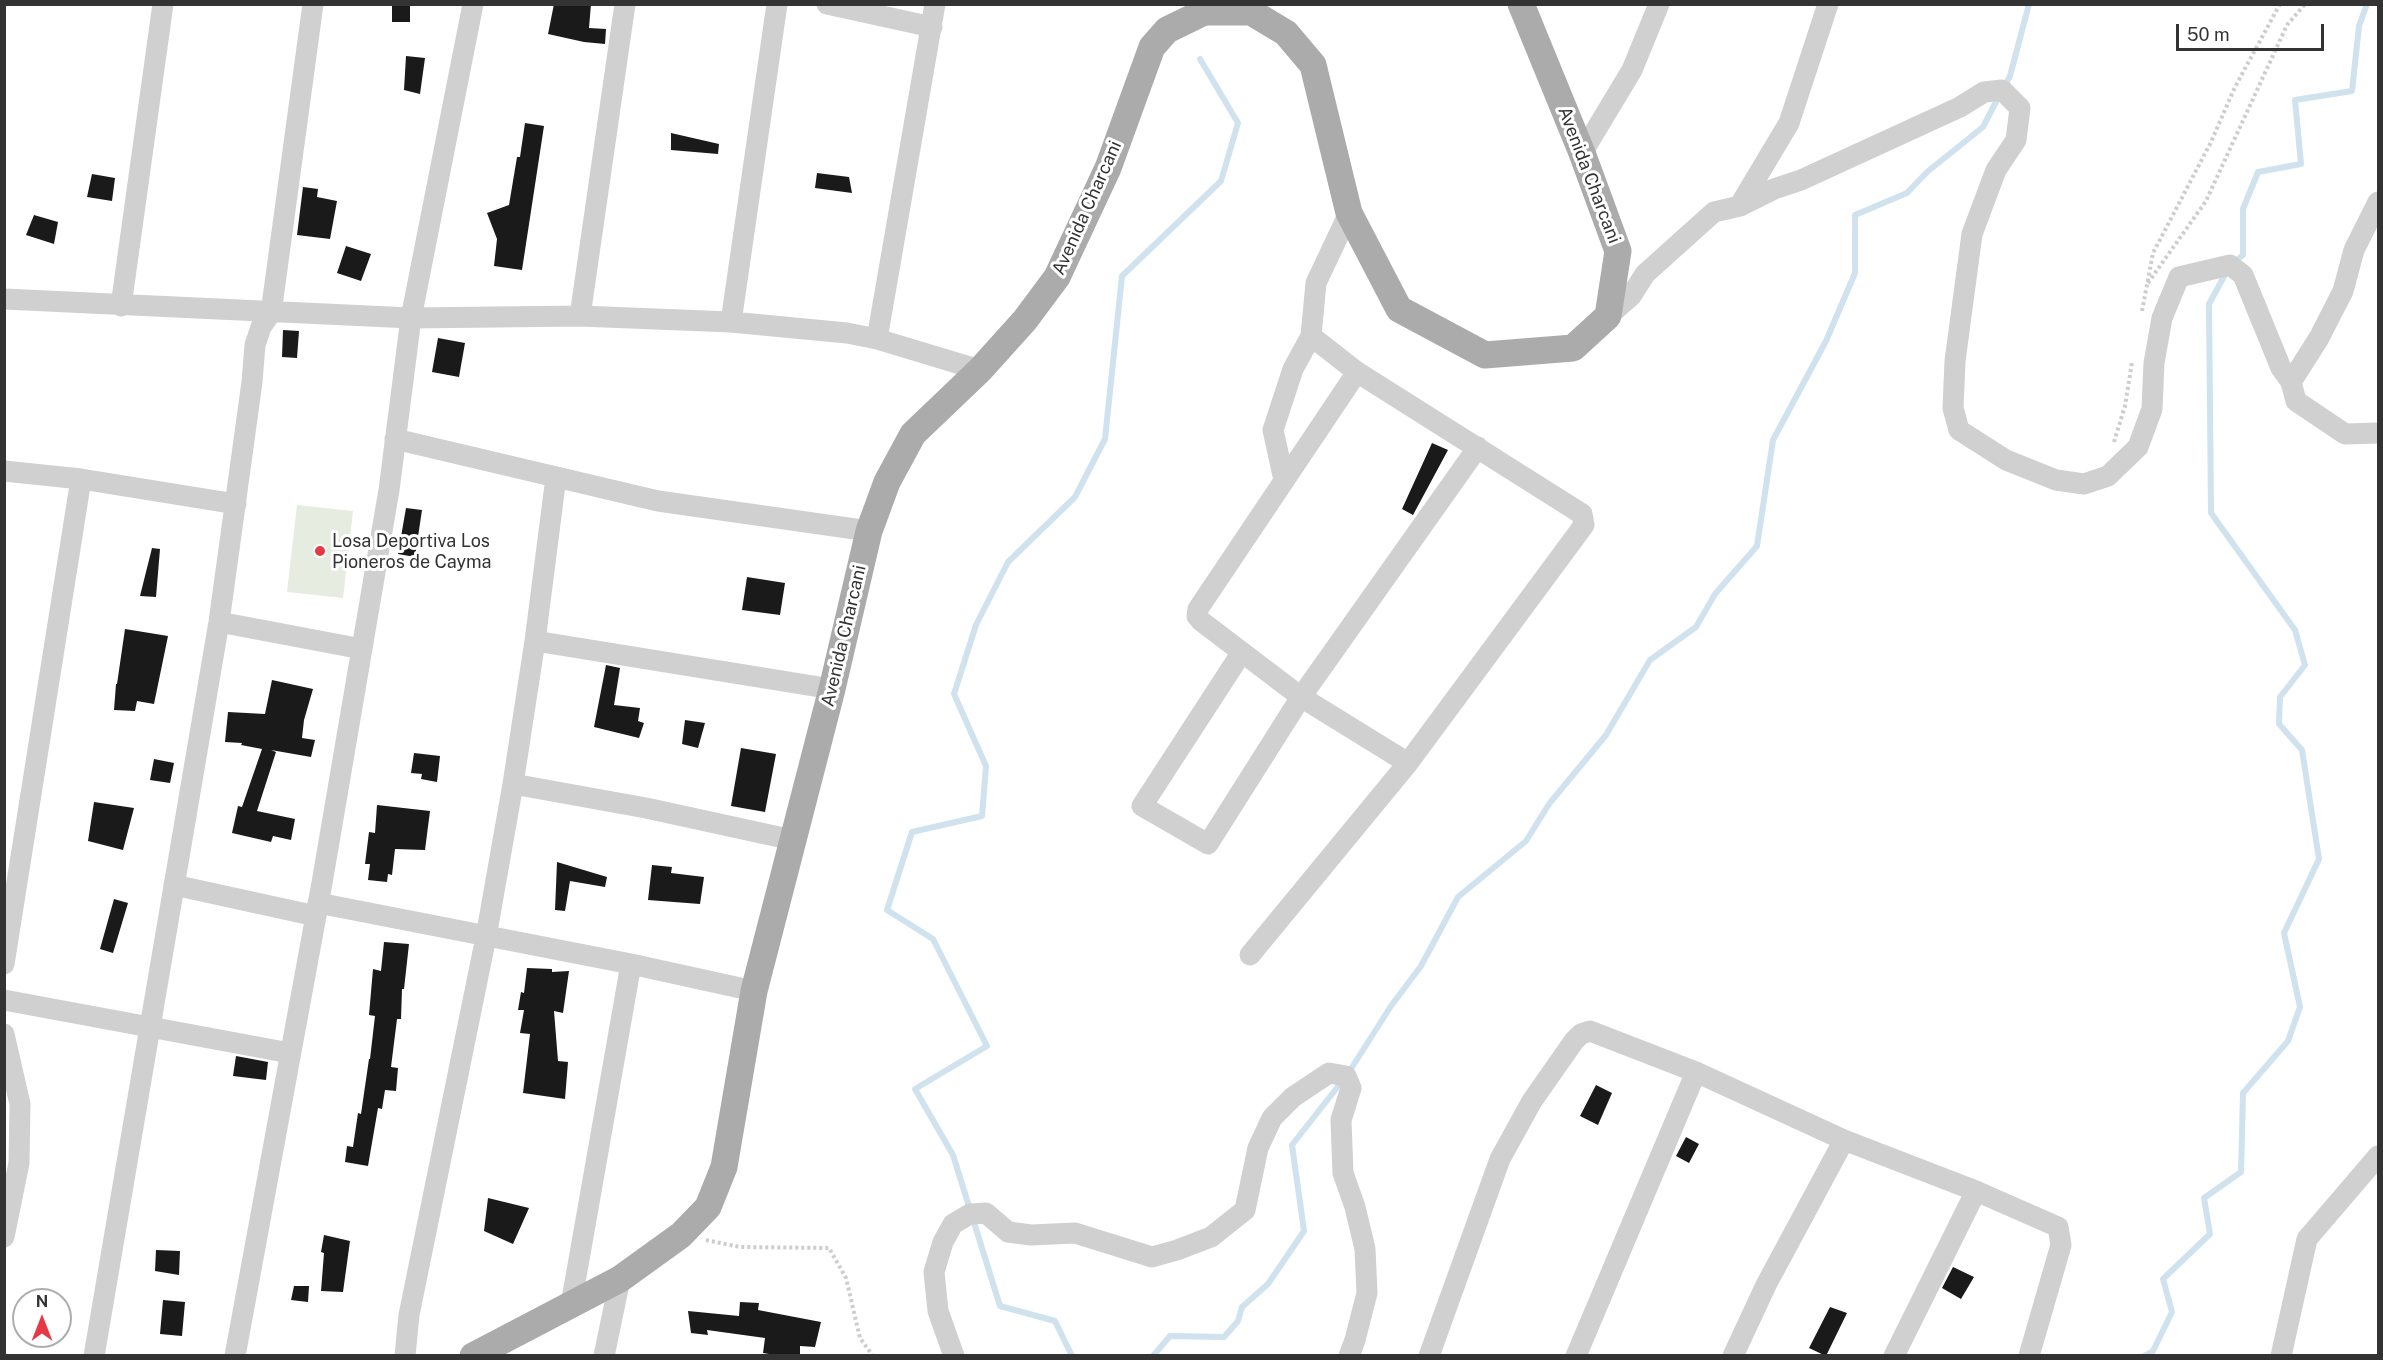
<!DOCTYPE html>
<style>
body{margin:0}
#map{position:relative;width:2383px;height:1360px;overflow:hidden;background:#fff;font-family:"Public Sans",sans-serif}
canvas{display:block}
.frame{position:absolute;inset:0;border:6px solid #333;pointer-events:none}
.north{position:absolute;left:12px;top:1288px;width:60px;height:60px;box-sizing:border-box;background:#fff;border:2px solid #adadad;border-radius:50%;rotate:0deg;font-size:16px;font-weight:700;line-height:24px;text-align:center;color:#333}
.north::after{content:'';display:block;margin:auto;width:21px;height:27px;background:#e63946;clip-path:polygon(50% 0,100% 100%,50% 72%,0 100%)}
.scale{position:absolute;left:2176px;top:24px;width:148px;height:27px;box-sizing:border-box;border:3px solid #333;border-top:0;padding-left:8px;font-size:18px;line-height:21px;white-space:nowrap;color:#333;-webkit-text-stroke:4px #fff;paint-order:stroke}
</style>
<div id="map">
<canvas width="2383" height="1360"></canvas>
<div class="frame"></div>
<div class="north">N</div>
<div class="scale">50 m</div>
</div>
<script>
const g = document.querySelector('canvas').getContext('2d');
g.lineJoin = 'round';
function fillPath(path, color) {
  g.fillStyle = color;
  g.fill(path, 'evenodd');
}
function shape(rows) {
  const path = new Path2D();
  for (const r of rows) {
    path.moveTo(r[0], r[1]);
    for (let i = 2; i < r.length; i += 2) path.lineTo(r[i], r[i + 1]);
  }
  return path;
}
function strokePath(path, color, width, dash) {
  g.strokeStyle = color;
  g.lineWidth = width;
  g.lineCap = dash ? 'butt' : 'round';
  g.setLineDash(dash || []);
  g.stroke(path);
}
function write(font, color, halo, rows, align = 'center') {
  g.font = font + ' "Public Sans",sans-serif';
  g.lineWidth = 6;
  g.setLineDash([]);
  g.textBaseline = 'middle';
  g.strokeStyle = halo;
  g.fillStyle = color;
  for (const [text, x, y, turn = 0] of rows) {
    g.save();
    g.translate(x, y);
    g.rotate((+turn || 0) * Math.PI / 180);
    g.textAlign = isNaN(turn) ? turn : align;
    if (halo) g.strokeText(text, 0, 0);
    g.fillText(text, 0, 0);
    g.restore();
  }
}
fillPath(shape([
 [297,505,353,511,343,598,287,592]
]), '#e6ecdf');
strokePath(shape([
 [2004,87,2010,76,2029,4],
 [2233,263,2243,255,2243,209,2258,172,2301,164,2295,100,2352,91,2359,26,2367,4],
 [1349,1072,1391,1006,1421,966,1458,897,1526,841,1549,804,1606,735,1650,660,1696,627,1715,594,1757,546,1773,440,1826,341,1855,273,1855,215,1907,193,1927,172,1983,127,1999,96],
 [1072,1356,1055,1321,1000,1306,953,1155,915,1089,987,1046,933,939,887,910,912,832,982,816,986,766,954,694,976,625,1008,562,1075,497,1105,439,1122,276,1221,181,1238,123,1200,59],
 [1153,1356,1170,1336,1224,1337,1238,1321,1242,1307,1268,1284,1304,1231,1292,1145,1343,1080],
 [2144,1356,2153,1351,2172,1312,2163,1279,2210,1234,2204,1198,2241,1172,2243,1093,2288,1041,2300,1007,2284,933,2319,859,2302,750,2279,724,2280,697,2305,665,2295,630,2211,513,2209,304,2227,271]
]), '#cfe2ee', 6);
fillPath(shape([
 [392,4,410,4,410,22,392,22],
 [554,4,591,4,589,28,606,29,605,44,584,42,548,34],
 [406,56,425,58,420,94,404,90],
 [525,123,544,126,522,270,494,266,497,239,487,213,509,205,517,157,520,157],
 [671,133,719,144,718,154,671,150],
 [817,173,849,177,852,193,815,188],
 [92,174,115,178,112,201,87,197],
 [303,187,318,189,317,197,337,201,330,239,297,235],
 [34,215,58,222,54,244,26,235],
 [346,246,371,254,361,281,337,273],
 [283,330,299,331,297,358,282,357],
 [438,338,465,343,459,377,432,372],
 [1432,443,1448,450,1413,515,1402,509],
 [406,508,422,510,415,557,398,554],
 [152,548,160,549,156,597,140,596],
 [747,577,785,583,780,615,742,610],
 [125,629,168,636,154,704,137,701,135,711,114,710,116,684,117,684],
 [606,665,620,668,614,705,640,708,638,721,644,723,639,738,594,727],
 [272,680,313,689,304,720,302,738,315,740,311,757,271,750,276,752,257,811,295,819,291,840,273,836,271,842,232,833,238,806,242,807,262,749,241,745,242,743,225,742,228,712,265,714],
 [685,720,705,723,698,748,682,744],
 [741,748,776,754,765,812,731,806],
 [414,753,440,756,437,782,421,779,422,774,411,773],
 [154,759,174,763,170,783,150,780],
 [94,802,134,808,123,850,88,841],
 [377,805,430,811,425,850,395,849,392,875,388,874,387,882,368,880,370,864,365,864,369,832,375,833],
 [557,862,607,877,605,887,570,881,565,911,555,910],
 [652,865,672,867,671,873,704,877,700,904,648,900],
 [114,899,128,903,113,953,100,949],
 [384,942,409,944,404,989,402,989,401,1019,397,1019,391,1067,398,1068,396,1091,385,1090,382,1109,378,1108,368,1166,345,1162,347,1146,353,1147,358,1113,361,1114,369,1059,370,1059,375,1016,369,1015,373,969,381,971],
 [527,968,552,969,552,972,569,971,563,1013,554,1011,558,1061,568,1062,565,1099,523,1093,530,1034,520,1033,524,1010,518,1010,521,992,524,993],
 [236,1056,268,1062,266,1080,233,1076],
 [1596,1085,1612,1093,1598,1125,1580,1116],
 [1686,1137,1699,1144,1689,1163,1676,1156],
 [488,1198,529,1208,513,1244,484,1231],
 [324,1235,350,1241,343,1292,321,1291,324,1253,321,1252],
 [156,1250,180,1251,179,1275,155,1271],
 [1953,1267,1974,1277,1961,1299,1942,1288],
 [294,1286,309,1286,308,1302,291,1300],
 [163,1300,185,1302,182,1336,160,1334],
 [740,1302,759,1303,758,1310,821,1322,815,1347,800,1346,800,1356,781,1356,763,1353,765,1338,707,1330,708,1335,691,1333,688,1311,739,1316],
 [1830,1307,1847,1313,1826,1356,1809,1348]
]), '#1a1a1a');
strokePath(shape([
 [2148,283,2206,201,2287,25,2305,4],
 [2142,311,2153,253,2211,142,2235,87,2280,4],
 [2114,442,2125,406,2132,362],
 [706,1240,740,1247,829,1248,846,1278,860,1338,873,1356]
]), '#cdcdcd', 4, [3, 3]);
strokePath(shape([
 [827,4,932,27],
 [1582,153,1632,70,1659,4],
 [1740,205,1789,123,1828,4],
 [4,299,411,318,580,316,731,322,847,333,877,339,980,370],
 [121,306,163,4],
 [580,316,625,4],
 [1608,316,1631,296,1645,274,1714,212,1740,206,1774,189,1801,180,1960,107,1984,92,2002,90,2020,108,2016,140,1996,170,1972,234,1955,361,1953,408,1959,430,2006,460,2056,480,2084,484,2108,476,2138,447,2152,409,2154,363,2162,318,2179,277,2230,265,2243,275,2281,368,2291,382,2296,401,2345,434,2378,433],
 [731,322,777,4],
 [877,339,935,4],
 [1357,372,1198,609,1197,616,1201,621,1301,697,1408,763],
 [2291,382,2319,338,2343,291,2354,250,2378,202],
 [395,439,658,501,869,531],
 [4,471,81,479,236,504],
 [1284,480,1273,430,1293,369,1311,336],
 [219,622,362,649],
 [535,641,832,689],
 [1242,652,1142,806,1208,844,1301,697,1478,447],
 [513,784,646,808,793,840],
 [174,885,316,916],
 [318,903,631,964,754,991],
 [1250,955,1408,763,1584,525,1582,514,1357,372,1311,336,1316,283,1349,213],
 [4,964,81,479],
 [4,1000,290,1053],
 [4,1034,20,1104,19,1163,4,1237],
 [571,1305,631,964],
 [94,1356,219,622,252,382,255,345,261,327,271,313,313,4],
 [235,1356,322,883,389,490,411,318,473,4],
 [405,1356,409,1315,486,937,513,784,535,641,556,477],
 [604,1356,620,1279],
 [954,1356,938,1311,934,1272,943,1242,953,1224,970,1214,986,1213,1008,1232,1031,1235,1075,1233,1152,1257,1177,1250,1211,1237,1245,1210,1258,1148,1272,1118,1293,1097,1329,1073,1346,1076,1351,1088,1341,1120,1343,1173,1355,1207,1365,1249,1367,1293,1355,1340,1349,1356],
 [1429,1356,1500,1159,1532,1101,1574,1041,1581,1034,1590,1031,1696,1072,1844,1140,1976,1191,2058,1227,2061,1245,2029,1356],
 [1576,1356,1696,1072],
 [1733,1356,1766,1285,1844,1140],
 [1894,1356,1976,1191],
 [2281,1356,2307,1239,2378,1156]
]), '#d0d0d0', 21);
strokePath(shape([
 [473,1356,620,1279,681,1235,708,1207,724,1167,754,991,832,689,869,531,887,482,913,434,980,370,1025,320,1057,277,1108,168,1152,47,1167,30,1204,12,1251,12,1286,33,1313,65,1349,213,1399,309,1485,355,1573,348,1608,316,1618,251,1582,153,1521,4]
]), '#ababab', 27);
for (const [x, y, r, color] of [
 [320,551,6,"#e63946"]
]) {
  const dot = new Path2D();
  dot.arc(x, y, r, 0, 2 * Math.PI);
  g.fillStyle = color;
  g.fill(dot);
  strokePath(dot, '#fff', 2);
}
write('18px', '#333', '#fff', [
 ["Avenida Charcani",1589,175,69],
 ["Avenida Charcani",1087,208,-66],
 ["Avenida Charcani",844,636,-77]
]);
write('18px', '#333', '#fff', [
 ["Losa Deportiva Los",332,541],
 ["Pioneros de Cayma",332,562]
], 'left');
</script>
